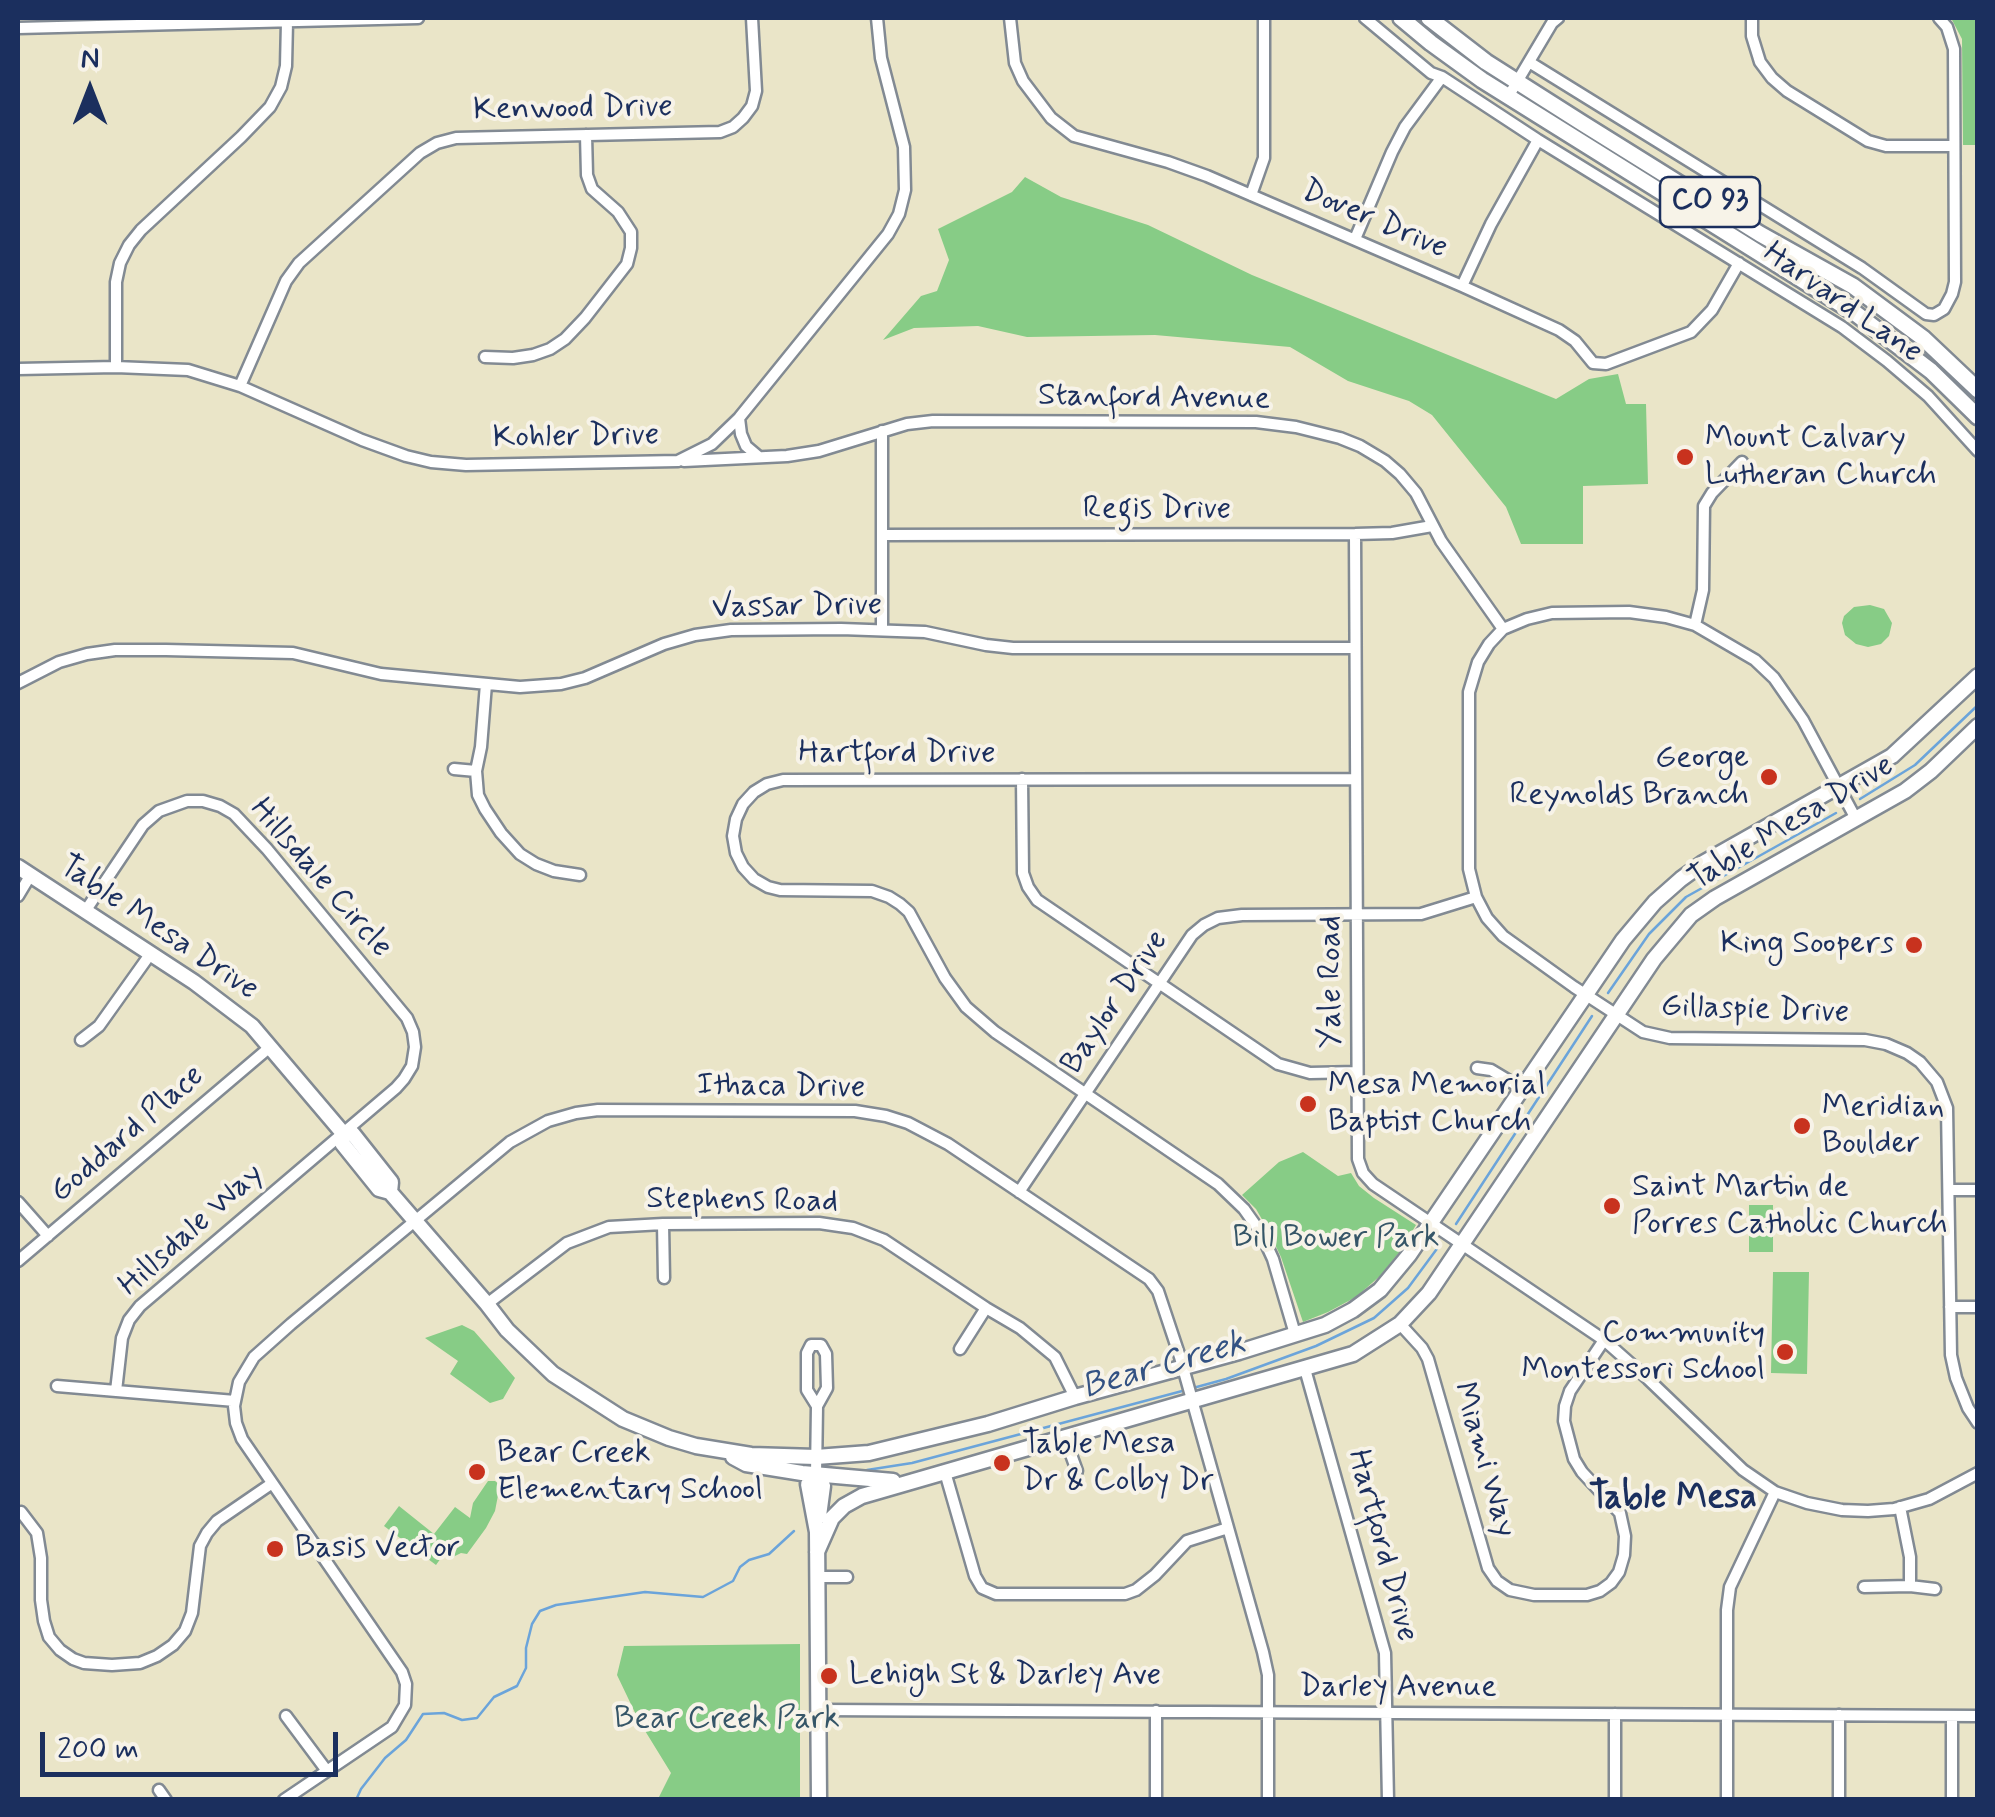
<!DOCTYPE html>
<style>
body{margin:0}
#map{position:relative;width:1995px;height:1817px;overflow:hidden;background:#eae5c8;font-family:Mynerve,sans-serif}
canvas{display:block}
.frame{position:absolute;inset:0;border:20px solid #1b2f5e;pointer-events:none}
.north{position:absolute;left:40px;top:40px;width:100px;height:100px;-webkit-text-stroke:8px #f7f3e8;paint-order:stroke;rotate:0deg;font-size:28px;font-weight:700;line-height:40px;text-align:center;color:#1b2f5e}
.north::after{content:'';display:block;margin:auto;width:35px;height:45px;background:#1b2f5e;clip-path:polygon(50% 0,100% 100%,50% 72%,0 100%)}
.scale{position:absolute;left:40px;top:1732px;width:298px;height:45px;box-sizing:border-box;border:5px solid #1b2f5e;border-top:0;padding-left:12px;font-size:30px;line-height:35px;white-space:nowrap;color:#1b2f5e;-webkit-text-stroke:8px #f7f3e8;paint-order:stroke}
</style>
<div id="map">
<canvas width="1995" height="1817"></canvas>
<div class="frame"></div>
<div class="north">N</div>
<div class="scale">200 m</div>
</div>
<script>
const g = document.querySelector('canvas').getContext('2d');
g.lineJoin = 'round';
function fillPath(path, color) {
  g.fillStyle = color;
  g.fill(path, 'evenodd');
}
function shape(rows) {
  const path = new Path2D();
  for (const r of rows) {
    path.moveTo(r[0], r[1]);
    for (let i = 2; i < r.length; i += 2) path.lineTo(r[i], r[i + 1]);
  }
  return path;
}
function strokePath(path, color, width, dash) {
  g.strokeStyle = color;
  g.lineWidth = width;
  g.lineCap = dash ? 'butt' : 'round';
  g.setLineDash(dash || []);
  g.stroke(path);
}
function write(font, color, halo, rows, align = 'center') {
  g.font = font + ' Mynerve,sans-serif';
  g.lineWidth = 8;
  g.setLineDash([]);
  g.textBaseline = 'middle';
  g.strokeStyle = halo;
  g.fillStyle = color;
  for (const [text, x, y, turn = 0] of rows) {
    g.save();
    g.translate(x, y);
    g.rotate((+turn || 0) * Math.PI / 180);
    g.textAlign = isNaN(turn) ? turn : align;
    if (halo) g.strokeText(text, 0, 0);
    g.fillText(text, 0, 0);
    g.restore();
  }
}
fillPath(shape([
 [1951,18,1977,18,1977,145,1963,145,1962,39],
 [1025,177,1061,197,1148,225,1252,275,1556,399,1589,379,1618,374,1626,404,1646,404,1648,484,1583,486,1583,544,1521,544,1506,507,1432,415,1409,401,1348,381,1290,347,1155,335,1027,337,978,326,914,328,883,340,921,296,937,291,949,260,938,229,1012,192],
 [1870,605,1884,609,1892,623,1889,636,1881,644,1868,647,1856,644,1845,635,1842,623,1844,616,1854,607],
 [1303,1152,1338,1176,1351,1173,1359,1186,1374,1198,1416,1225,1401,1250,1380,1276,1356,1297,1328,1312,1303,1322,1281,1257,1267,1228,1256,1209,1242,1195,1279,1162],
 [1749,1205,1773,1205,1773,1252,1749,1252],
 [1773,1272,1809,1272,1807,1374,1771,1373],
 [462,1325,474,1331,515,1378,503,1399,490,1403,450,1374,458,1361,425,1338],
 [488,1481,495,1481,500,1485,495,1511,486,1528,467,1554,461,1553,451,1558,441,1558,436,1565,384,1526,399,1506,434,1534,455,1507,470,1518,473,1503],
 [800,1644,800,1799,658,1799,671,1773,639,1721,617,1675,624,1646]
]), '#87cc86');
strokePath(shape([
 [1860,799,1915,765,1978,705],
 [1608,993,1649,934,1686,897,1836,813],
 [1456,1224,1592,1016],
 [1193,1388,1226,1379,1316,1346,1374,1318,1408,1288,1439,1246],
 [867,1470,912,1463,1186,1390],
 [356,1800,361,1789,385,1758,406,1740,423,1714,444,1713,462,1720,477,1718,494,1697,517,1686,526,1668,526,1648,532,1624,540,1611,556,1605,645,1592,703,1597,733,1581,740,1567,749,1560,769,1554,794,1531]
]), '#6ba4da', 2.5);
const street = shape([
 [1010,18,1015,63,1023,81,1051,118,1074,136,1168,162,1207,176,1462,286,1559,330,1575,341,1593,363,1606,364,1691,332,1712,310,1739,263],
 [1365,18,1431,73,1442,77,1538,140,1842,327,1887,361,1928,396,1978,451],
 [1752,18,1752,36,1760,62,1772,78,1787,91,1868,141,1886,146,1953,146],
 [18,28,418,18],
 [1529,62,1862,268,1926,314,1934,315,1944,309,1952,294,1955,282,1954,49,1947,27,1939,18],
 [1508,97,1552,23,1558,18],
 [1251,195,1264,158,1264,18],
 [1355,239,1392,152,1405,127,1442,77],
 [1462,286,1491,224,1538,140],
 [485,357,513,358,533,355,550,349,565,339,585,318,627,264,631,248,631,232,618,212,592,189,587,175,586,135],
 [116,367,116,282,120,263,129,245,141,230,241,137,270,107,281,87,286,66,287,22],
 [18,369,116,367,188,370,240,386,362,440,406,456,431,462,466,465,678,461,712,444,739,418,888,234,899,214,905,190,904,147,881,58,877,18],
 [240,386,286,281,299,263,420,153,437,143,456,138,720,132,733,127,743,118,752,106,756,91,752,18],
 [739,418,741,434,746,446,759,457],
 [684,461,787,456,819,451,907,424,933,421,1256,422,1296,427,1340,438,1360,446,1385,461,1400,474,1416,493,1441,541,1503,629],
 [1355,534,1358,1159,1363,1173,1373,1184,1604,1340,1648,1379,1743,1470,1775,1492,1807,1503,1842,1510,1868,1511,1894,1509,1929,1499,1978,1473],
 [882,535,1355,534,1392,533,1432,526],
 [1695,625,1703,590,1704,506,1712,493,1742,462],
 [882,630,882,431],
 [18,683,59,662,87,654,115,650,166,650,293,653,381,674,520,687,561,684,585,678,664,644,695,635,731,630,841,629,925,632,986,645,1013,648,1355,648],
 [486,684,481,747,476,771,478,795,485,809,501,833,520,854,536,864,554,871,580,875],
 [454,769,476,771],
 [1022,779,1023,873,1028,887,1037,900,1278,1064,1310,1073,1357,1072],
 [1856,819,1803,720,1774,678,1755,660,1695,625,1666,617,1629,612,1552,613,1527,619,1503,629,1489,644,1478,662,1469,692,1469,869,1476,897,1487,918,1503,936,1574,987,1643,1032,1670,1038,1865,1040,1886,1044,1907,1053,1920,1062,1937,1082,1947,1108,1951,1355,1956,1378,1968,1408,1978,1423],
 [18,896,30,876],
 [86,910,143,825,159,811,187,801,203,801,220,806,234,814,267,849,407,1018,413,1032,415,1047,412,1066,404,1079,396,1088,140,1306,129,1320,122,1338,116,1391],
 [81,1040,99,1026,151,953],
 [1477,1068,1491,1070,1521,1088],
 [1949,1190,1978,1190],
 [1019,1192,1192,935,1204,925,1218,918,1242,915,1421,914,1476,897],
 [18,1202,48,1236],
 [663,1224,664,1278],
 [18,1261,270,1047],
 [487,1304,567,1243,609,1227,663,1224,819,1223,853,1228,884,1240,986,1308,1020,1328,1055,1357,1075,1397],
 [1950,1307,1978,1307],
 [1400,1324,1422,1348,1428,1359,1488,1568,1497,1581,1510,1590,1534,1595,1587,1595,1600,1591,1611,1583,1619,1572,1624,1555,1625,1536,1620,1513,1582,1472,1574,1459,1564,1421,1565,1406,1570,1391,1604,1340],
 [1295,1334,1273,1259,1261,1233,1244,1209,1218,1184,995,1032,966,1007,945,978,909,912,900,904,889,897,872,891,780,890,768,887,754,879,743,867,736,853,733,836,736,819,743,804,754,792,767,784,783,780,1356,779],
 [960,1349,986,1308],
 [1305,1369,1385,1653,1388,1800],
 [57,1386,235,1401],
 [1065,1438,1077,1471],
 [945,1472,975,1576,982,1588,996,1594,1125,1594,1136,1590,1155,1575,1187,1541,1228,1528],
 [816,1474,817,1406,827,1388,826,1354,821,1345,811,1345,807,1353,807,1390,817,1406],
 [1900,1507,1910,1557,1910,1586],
 [21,1512,37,1533,41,1558,41,1600,44,1621,49,1637,60,1650,73,1659,84,1663,112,1665,140,1663,157,1656,173,1645,185,1631,192,1613,200,1546,207,1533,217,1521,271,1484],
 [817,1577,847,1577],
 [1864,1587,1910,1586,1935,1589],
 [819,1710,1978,1716],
 [1615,1714,1615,1800],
 [1839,1715,1839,1800],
 [286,1716,327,1771],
 [159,1790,166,1800],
 [284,1800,392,1727,405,1705,406,1684,402,1672,242,1439,236,1423,234,1406,239,1382,254,1357,291,1324,510,1142,548,1121,576,1113,598,1110,855,1111,886,1116,908,1123,948,1144,1149,1279,1158,1291,1180,1357,1263,1652,1268,1675,1268,1800],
 [1156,1800,1156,1711],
 [1727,1800,1727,1610,1730,1587,1775,1492],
 [1952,1800,1952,1717]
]);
const secondary = shape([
 [18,867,194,982,252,1026,342,1132,342,1143,379,1189,390,1192,487,1304,507,1330,553,1374,623,1419,669,1438,696,1446,751,1455,816,1457,869,1453,988,1424,1075,1397,1239,1352,1325,1325,1353,1310,1380,1290,1409,1255,1623,940,1655,902,1681,879,1703,863,1892,756,1978,676],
 [342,1132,353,1134,391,1182,390,1192],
 [733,1457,746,1464,802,1473,893,1481],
 [816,1474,808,1484,817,1532,819,1800],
 [816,1474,823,1486,819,1516],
 [817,1552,832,1518,844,1506,862,1496,1353,1354,1400,1324,1429,1293,1654,959,1691,915,1715,898,1905,791,1931,771,1978,726]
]);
const primary = shape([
 [1401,18,1431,43,1482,80,1855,313,1931,371,1978,417],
 [1429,18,1486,62,1582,123,1760,234,1853,286,1923,338,1978,390]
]);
strokePath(street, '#828a93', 15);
strokePath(secondary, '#828a93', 19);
strokePath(primary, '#828a93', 20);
strokePath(street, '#fff', 10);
strokePath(secondary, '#fff', 14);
strokePath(primary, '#fff', 15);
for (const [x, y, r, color] of [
 [1685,457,10,"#c8321e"],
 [1769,777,10,"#c8321e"],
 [1914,945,10,"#c8321e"],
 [1308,1104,10,"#c8321e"],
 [1802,1126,10,"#c8321e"],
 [1612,1206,10,"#c8321e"],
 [1785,1352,10,"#c8321e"],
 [1002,1463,10,"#c8321e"],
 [477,1472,10,"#c8321e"],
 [275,1549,10,"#c8321e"],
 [829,1676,10,"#c8321e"]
]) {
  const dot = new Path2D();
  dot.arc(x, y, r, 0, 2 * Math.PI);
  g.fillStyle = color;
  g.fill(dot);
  strokePath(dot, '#f7f3e8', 4);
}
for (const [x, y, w] of [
 [1710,202,100]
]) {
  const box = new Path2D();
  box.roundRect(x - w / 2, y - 25, w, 50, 8);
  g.fillStyle = '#f7f3e8';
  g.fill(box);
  strokePath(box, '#1b2f5e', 2.5);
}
write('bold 30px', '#1b2f5e', null, [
 ["CO 93",1710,202]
]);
write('32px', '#1b2f5e', '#f7f3e8', [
 ["Kenwood Drive",573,110,-1],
 ["Dover Drive",1374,221,23],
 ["Harvard Lane",1842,304,35],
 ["Stanford Avenue",1154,399,1],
 ["Kohler Drive",576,438,-1],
 ["Regis Drive",1157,510],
 ["Vassar Drive",797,608,-1],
 ["Hartford Drive",897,754],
 ["Table Mesa Drive",1792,824,-31],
 ["Hillsdale Circle",320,879,49],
 ["Table Mesa Drive",158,929,34],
 ["Yale Road",1332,982,-90],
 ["Baylor Drive",1116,1003,-56],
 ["Gillaspie Drive",1755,1011,2],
 ["Ithaca Drive",781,1088,1],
 ["Goddard Place",128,1135,-41],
 ["Stephens Road",742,1202,1],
 ["Hillsdale Way",192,1231,-42],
 ["Miami Way",1483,1460,74],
 ["Hartford Drive",1381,1546,75],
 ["Darley Avenue",1398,1688]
]);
write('32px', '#1b2f5e', '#f7f3e8', [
 ["Mount Calvary",1705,439],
 ["Lutheran Church",1705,476],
 ["George",1749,759,"right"],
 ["Reynolds Branch",1749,796,"right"],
 ["King Soopers",1894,945,"right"],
 ["Mesa Memorial",1328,1086],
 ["Baptist Church",1328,1123],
 ["Meridian",1822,1108],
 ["Boulder",1822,1145],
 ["Saint Martin de",1632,1188],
 ["Porres Catholic Church",1632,1225],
 ["Community",1765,1334,"right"],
 ["Montessori School",1765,1371,"right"],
 ["Table Mesa",1022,1445],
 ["Dr & Colby Dr",1022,1482],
 ["Bear Creek",497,1454],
 ["Elementary School",497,1491],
 ["Basis Vector",295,1549],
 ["Lehigh St & Darley Ave",849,1676]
], 'left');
write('32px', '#365668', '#f7f3e8', [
 ["Bill Bower Park",1336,1239],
 ["Bear Creek Park",727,1720]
]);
write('italic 35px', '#335283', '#f7f3e8', [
 ["Bear Creek",1164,1367,-16]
]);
write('bold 35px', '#1b2f5e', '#f7f3e8', [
 ["Table Mesa",1673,1500]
]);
</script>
